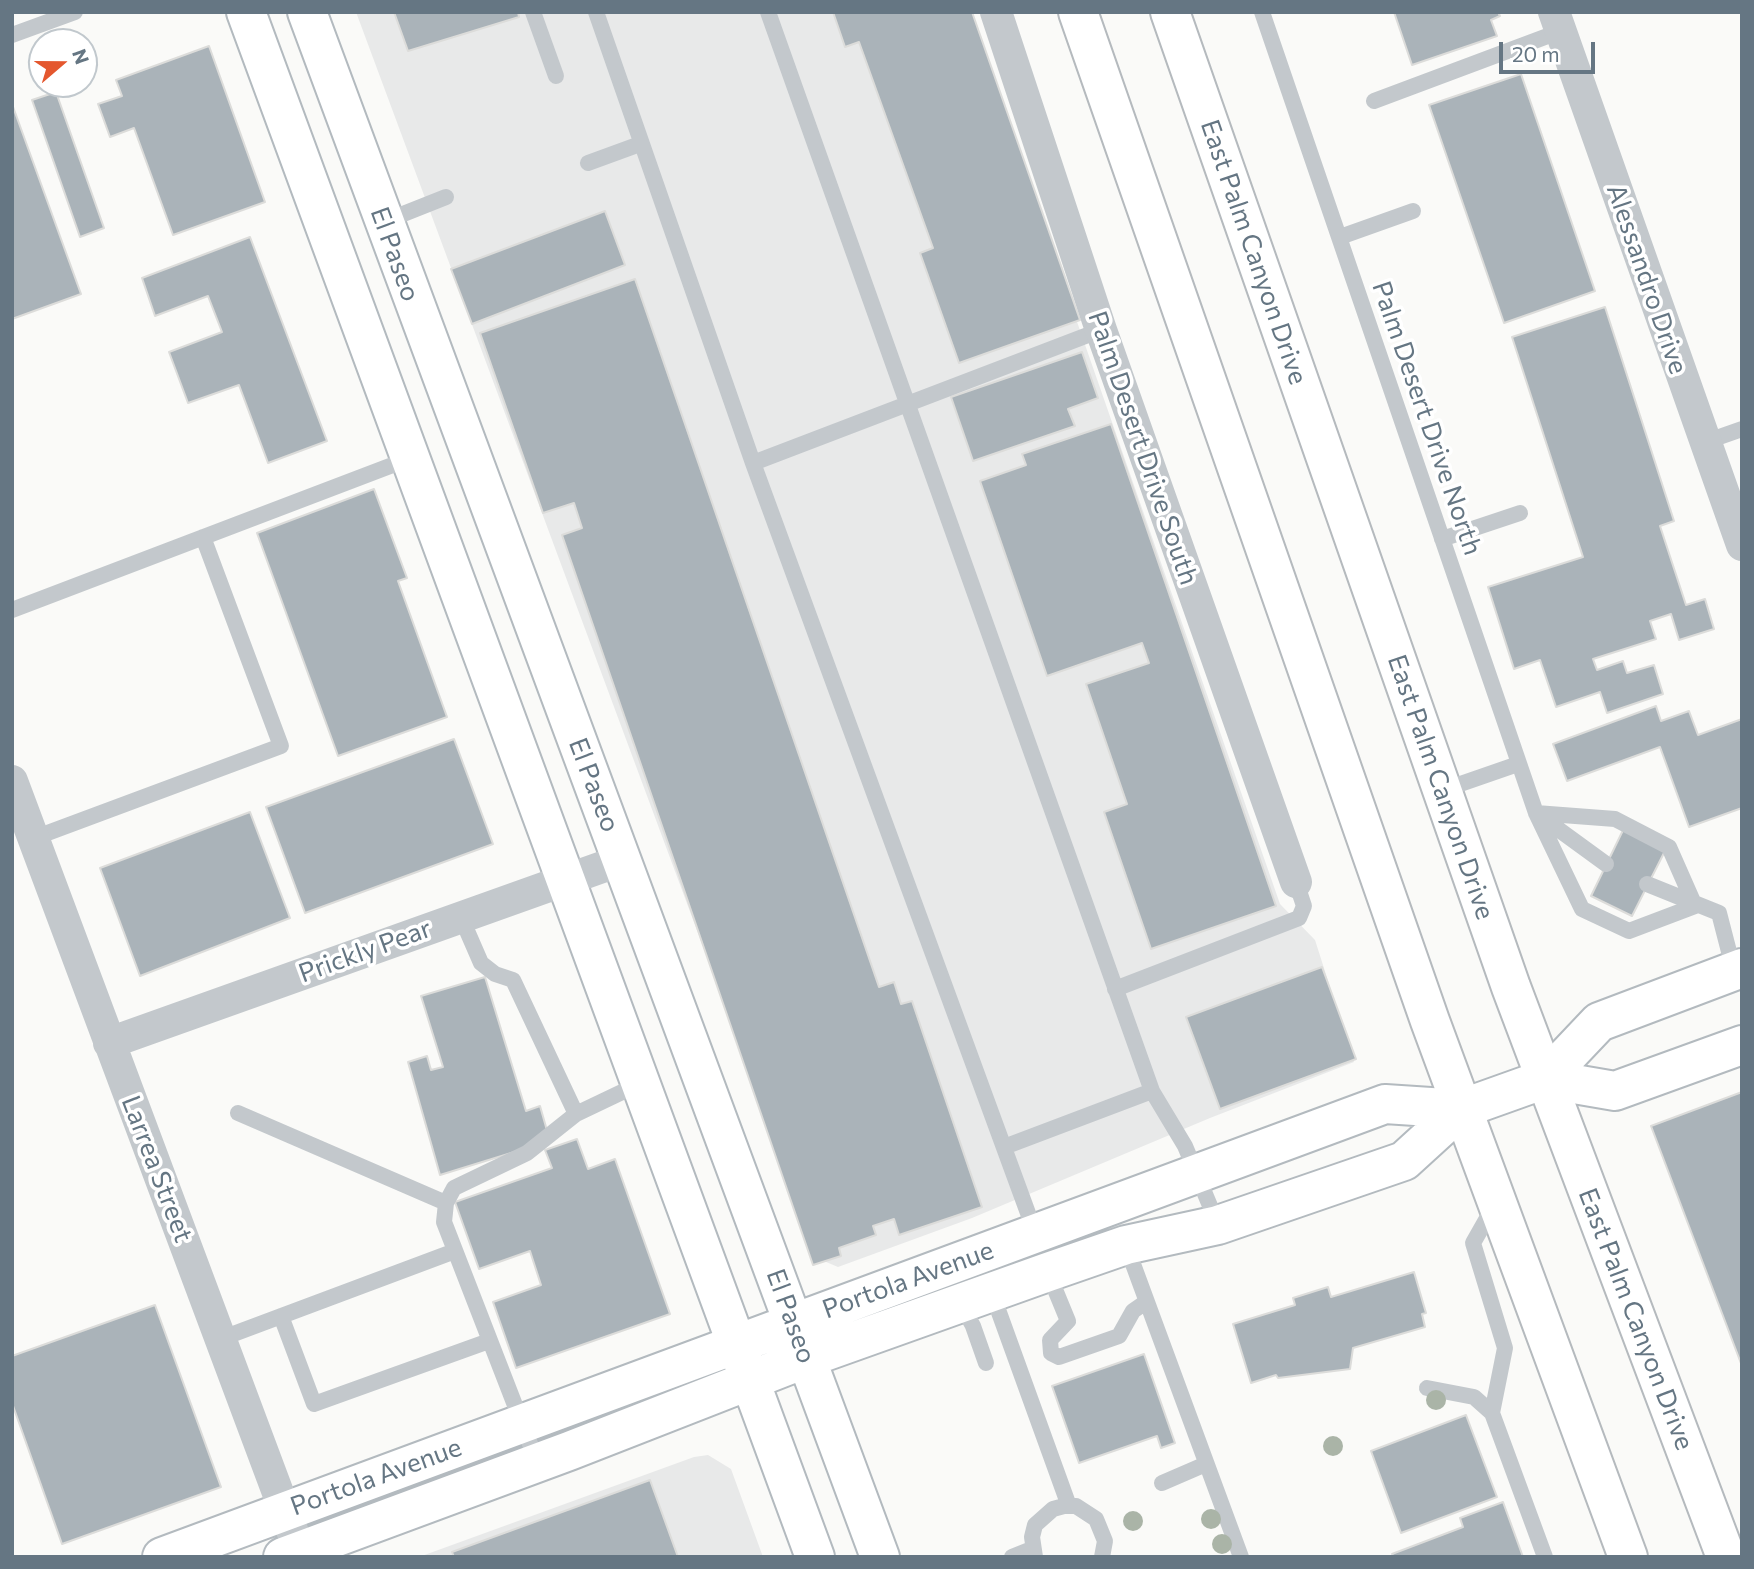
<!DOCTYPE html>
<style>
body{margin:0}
#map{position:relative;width:1754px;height:1569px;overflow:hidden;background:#fafaf8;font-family:Commissioner,sans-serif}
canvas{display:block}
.frame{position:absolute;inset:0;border:14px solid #657683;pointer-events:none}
.north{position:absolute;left:28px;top:28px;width:70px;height:70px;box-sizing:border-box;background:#fff;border:2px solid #c1c8cd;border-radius:50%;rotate:70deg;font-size:19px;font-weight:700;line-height:28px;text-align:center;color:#657683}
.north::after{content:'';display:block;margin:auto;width:24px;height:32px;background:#e4572e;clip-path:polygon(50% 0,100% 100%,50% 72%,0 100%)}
.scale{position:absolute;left:1499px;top:42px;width:96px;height:32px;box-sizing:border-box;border:4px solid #657683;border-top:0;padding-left:9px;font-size:21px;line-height:24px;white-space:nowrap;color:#657683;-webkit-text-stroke:5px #fff;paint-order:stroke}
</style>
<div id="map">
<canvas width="1754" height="1569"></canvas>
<div class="frame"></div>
<div class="north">N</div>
<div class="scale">20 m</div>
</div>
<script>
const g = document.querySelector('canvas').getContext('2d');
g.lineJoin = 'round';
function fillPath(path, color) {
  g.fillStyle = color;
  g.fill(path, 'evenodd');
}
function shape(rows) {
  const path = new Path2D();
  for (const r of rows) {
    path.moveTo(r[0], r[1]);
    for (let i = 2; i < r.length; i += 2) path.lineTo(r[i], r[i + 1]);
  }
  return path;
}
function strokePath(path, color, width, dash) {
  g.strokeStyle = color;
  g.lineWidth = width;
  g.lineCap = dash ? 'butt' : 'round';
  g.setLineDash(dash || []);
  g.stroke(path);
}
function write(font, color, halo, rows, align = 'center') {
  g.font = font + ' Commissioner,sans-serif';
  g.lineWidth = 7;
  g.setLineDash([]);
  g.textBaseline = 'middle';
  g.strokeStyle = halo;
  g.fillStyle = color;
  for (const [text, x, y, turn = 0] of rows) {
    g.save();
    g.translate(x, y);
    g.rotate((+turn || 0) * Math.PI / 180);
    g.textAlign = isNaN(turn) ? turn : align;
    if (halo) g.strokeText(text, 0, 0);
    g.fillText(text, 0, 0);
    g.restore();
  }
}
fillPath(shape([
 [356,12,969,12,1280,904,1315,940,1354,1062,1210,1118,972,1218,838,1267,819,1259],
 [708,1455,731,1469,763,1557,419,1557,694,1457]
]), '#e8e9e9');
const building = shape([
 [394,12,518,12,519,17,408,51,394,12],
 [833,12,972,12,1080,320,959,363,920,253,933,248,859,42,845,47,833,12],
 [1394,12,1498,12,1500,16,1491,20,1497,36,1412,65,1394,12],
 [209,46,265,202,173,235,134,128,110,137,98,104,122,96,116,80,209,46],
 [1521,74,1595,291,1504,323,1429,105,1521,74],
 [56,92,104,228,80,237,32,100,56,92],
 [12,104,81,294,12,319,13,266,12,104],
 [605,211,625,265,472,324,451,269,605,211],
 [250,237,327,441,268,463,239,385,188,403,169,352,222,332,208,296,155,316,142,278,250,237],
 [635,279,879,987,894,982,901,1004,912,1001,982,1207,899,1235,894,1219,873,1226,876,1235,839,1248,841,1256,813,1265,562,535,582,528,574,503,543,513,480,333,635,279],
 [1605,307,1674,521,1660,526,1686,605,1705,599,1714,629,1679,640,1671,614,1650,621,1656,639,1593,659,1597,670,1623,661,1627,673,1654,665,1663,694,1607,713,1600,692,1556,707,1540,660,1514,669,1488,587,1583,557,1512,337,1605,307],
 [1082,352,1098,398,1068,409,1075,426,973,461,951,397,1082,352],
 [1111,424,1276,906,1151,949,1104,812,1127,804,1086,684,1149,663,1142,643,1047,676,980,481,1026,465,1022,454,1111,424],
 [374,489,407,578,398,581,447,717,338,756,257,533,374,489],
 [1656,706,1661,721,1689,711,1698,735,1742,719,1742,808,1689,827,1660,747,1567,781,1553,744,1656,706],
 [454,739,493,844,305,913,266,807,454,739],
 [250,812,290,918,140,976,100,868,250,812],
 [1627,822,1669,843,1632,916,1591,896,1627,822],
 [1322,967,1356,1059,1220,1109,1186,1017,1322,967],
 [485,977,526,1111,540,1106,550,1141,440,1175,408,1062,427,1056,431,1070,443,1067,421,996,485,977],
 [1742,1092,1742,1366,1651,1126,1742,1092],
 [577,1139,588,1169,615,1159,670,1314,516,1368,493,1302,541,1285,530,1251,479,1269,455,1202,552,1168,545,1150,577,1139],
 [1414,1272,1426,1313,1422,1314,1425,1327,1353,1348,1350,1369,1278,1378,1276,1375,1251,1383,1233,1324,1295,1305,1293,1298,1328,1287,1331,1297,1414,1272],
 [155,1305,221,1487,62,1544,12,1403,12,1356,155,1305],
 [1144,1354,1175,1443,1161,1448,1157,1436,1079,1463,1052,1386,1144,1354],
 [1466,1415,1497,1497,1401,1533,1371,1451,1466,1415],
 [650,1480,678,1557,454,1557,452,1552,650,1480],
 [1503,1502,1523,1557,1394,1557,1392,1554,1463,1527,1460,1518,1503,1502]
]);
fillPath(building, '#aab3b9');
strokePath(building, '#dcdcda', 2);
const secondary = shape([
 [246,12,815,1557],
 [307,12,880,1557],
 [1545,1079,1615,1091,1742,1045],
 [162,1557,1385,1104,1461,1109],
 [283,1557,569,1451,807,1358,1048,1272,1126,1245,1218,1225,1404,1161,1461,1109,1545,1079,1599,1022,1742,968]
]);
const primary = shape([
 [1078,12,1430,1021,1628,1557],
 [1170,12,1511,987,1726,1557]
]);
strokePath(secondary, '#b3babf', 42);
strokePath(primary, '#b5babe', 42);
strokePath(shape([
 [533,12,556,76],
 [596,12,753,463,1036,1235],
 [768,12,1152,1091,1185,1146,1218,1225],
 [1262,12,1536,813,1606,864],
 [12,35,75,12],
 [1374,101,1561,31],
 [588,163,640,144],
 [383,222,446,197],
 [1340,237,1413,211],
 [1705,442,1742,429],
 [753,463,1101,330],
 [1442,539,1520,513],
 [12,610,411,458],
 [1443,790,1518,764],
 [1536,813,1615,819,1669,847,1695,906,1629,931,1582,909,1536,813],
 [34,838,281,746,203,537],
 [1647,884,1719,913,1734,971],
 [461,917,481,963,495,974,513,980,576,1114],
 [1115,989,1299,918,1304,906,1296,882],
 [238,1113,446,1203],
 [1004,1147,1152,1091],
 [1494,1206,1473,1243,1505,1348,1492,1413,1545,1557],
 [1126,1245,1241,1557],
 [1047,1270,1068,1321,1050,1340,1051,1353,1059,1357,1119,1336,1133,1311,1146,1302],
 [992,1293,1069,1506],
 [961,1304,973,1326,986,1363],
 [281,1316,314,1404,489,1341],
 [220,1339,455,1251],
 [1427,1388,1474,1397,1492,1413],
 [537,1462,444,1222,446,1203,454,1188,527,1153,576,1114,641,1083],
 [1162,1483,1206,1464],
 [1012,1557,1032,1549],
 [1035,1557,1032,1537,1035,1525,1053,1509,1064,1506,1076,1506,1096,1519,1105,1541,1102,1557]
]), '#c3c8cc', 16);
strokePath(shape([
 [996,12,1101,330,1296,882],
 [1554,12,1742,545],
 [12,781,302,1557],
 [109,1043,622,860]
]), '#c3c8cc', 32);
strokePath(secondary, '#fff', 38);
strokePath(primary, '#fff', 38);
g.fillStyle = '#aab4a7';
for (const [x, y] of [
 [1436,1400],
 [1333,1446],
 [1211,1519],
 [1133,1521],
 [1222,1544]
]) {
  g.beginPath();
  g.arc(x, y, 10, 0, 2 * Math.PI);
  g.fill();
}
write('26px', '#657683', '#fff', [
 ["East Palm Canyon Drive",1254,252,71],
 ["El Paseo",395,254,70],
 ["Alessandro Drive",1647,279,71],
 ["Palm Desert Drive North",1427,418,71],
 ["Palm Desert Drive South",1143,448,71],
 ["El Paseo",594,785,69],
 ["East Palm Canyon Drive",1441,787,71],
 ["Prickly Pear",365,951,-20],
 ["Larrea Street",157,1169,69],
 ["Portola Avenue",908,1280,-20],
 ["El Paseo",791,1316,70],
 ["East Palm Canyon Drive",1636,1319,69],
 ["Portola Avenue",376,1477,-20]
]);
</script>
